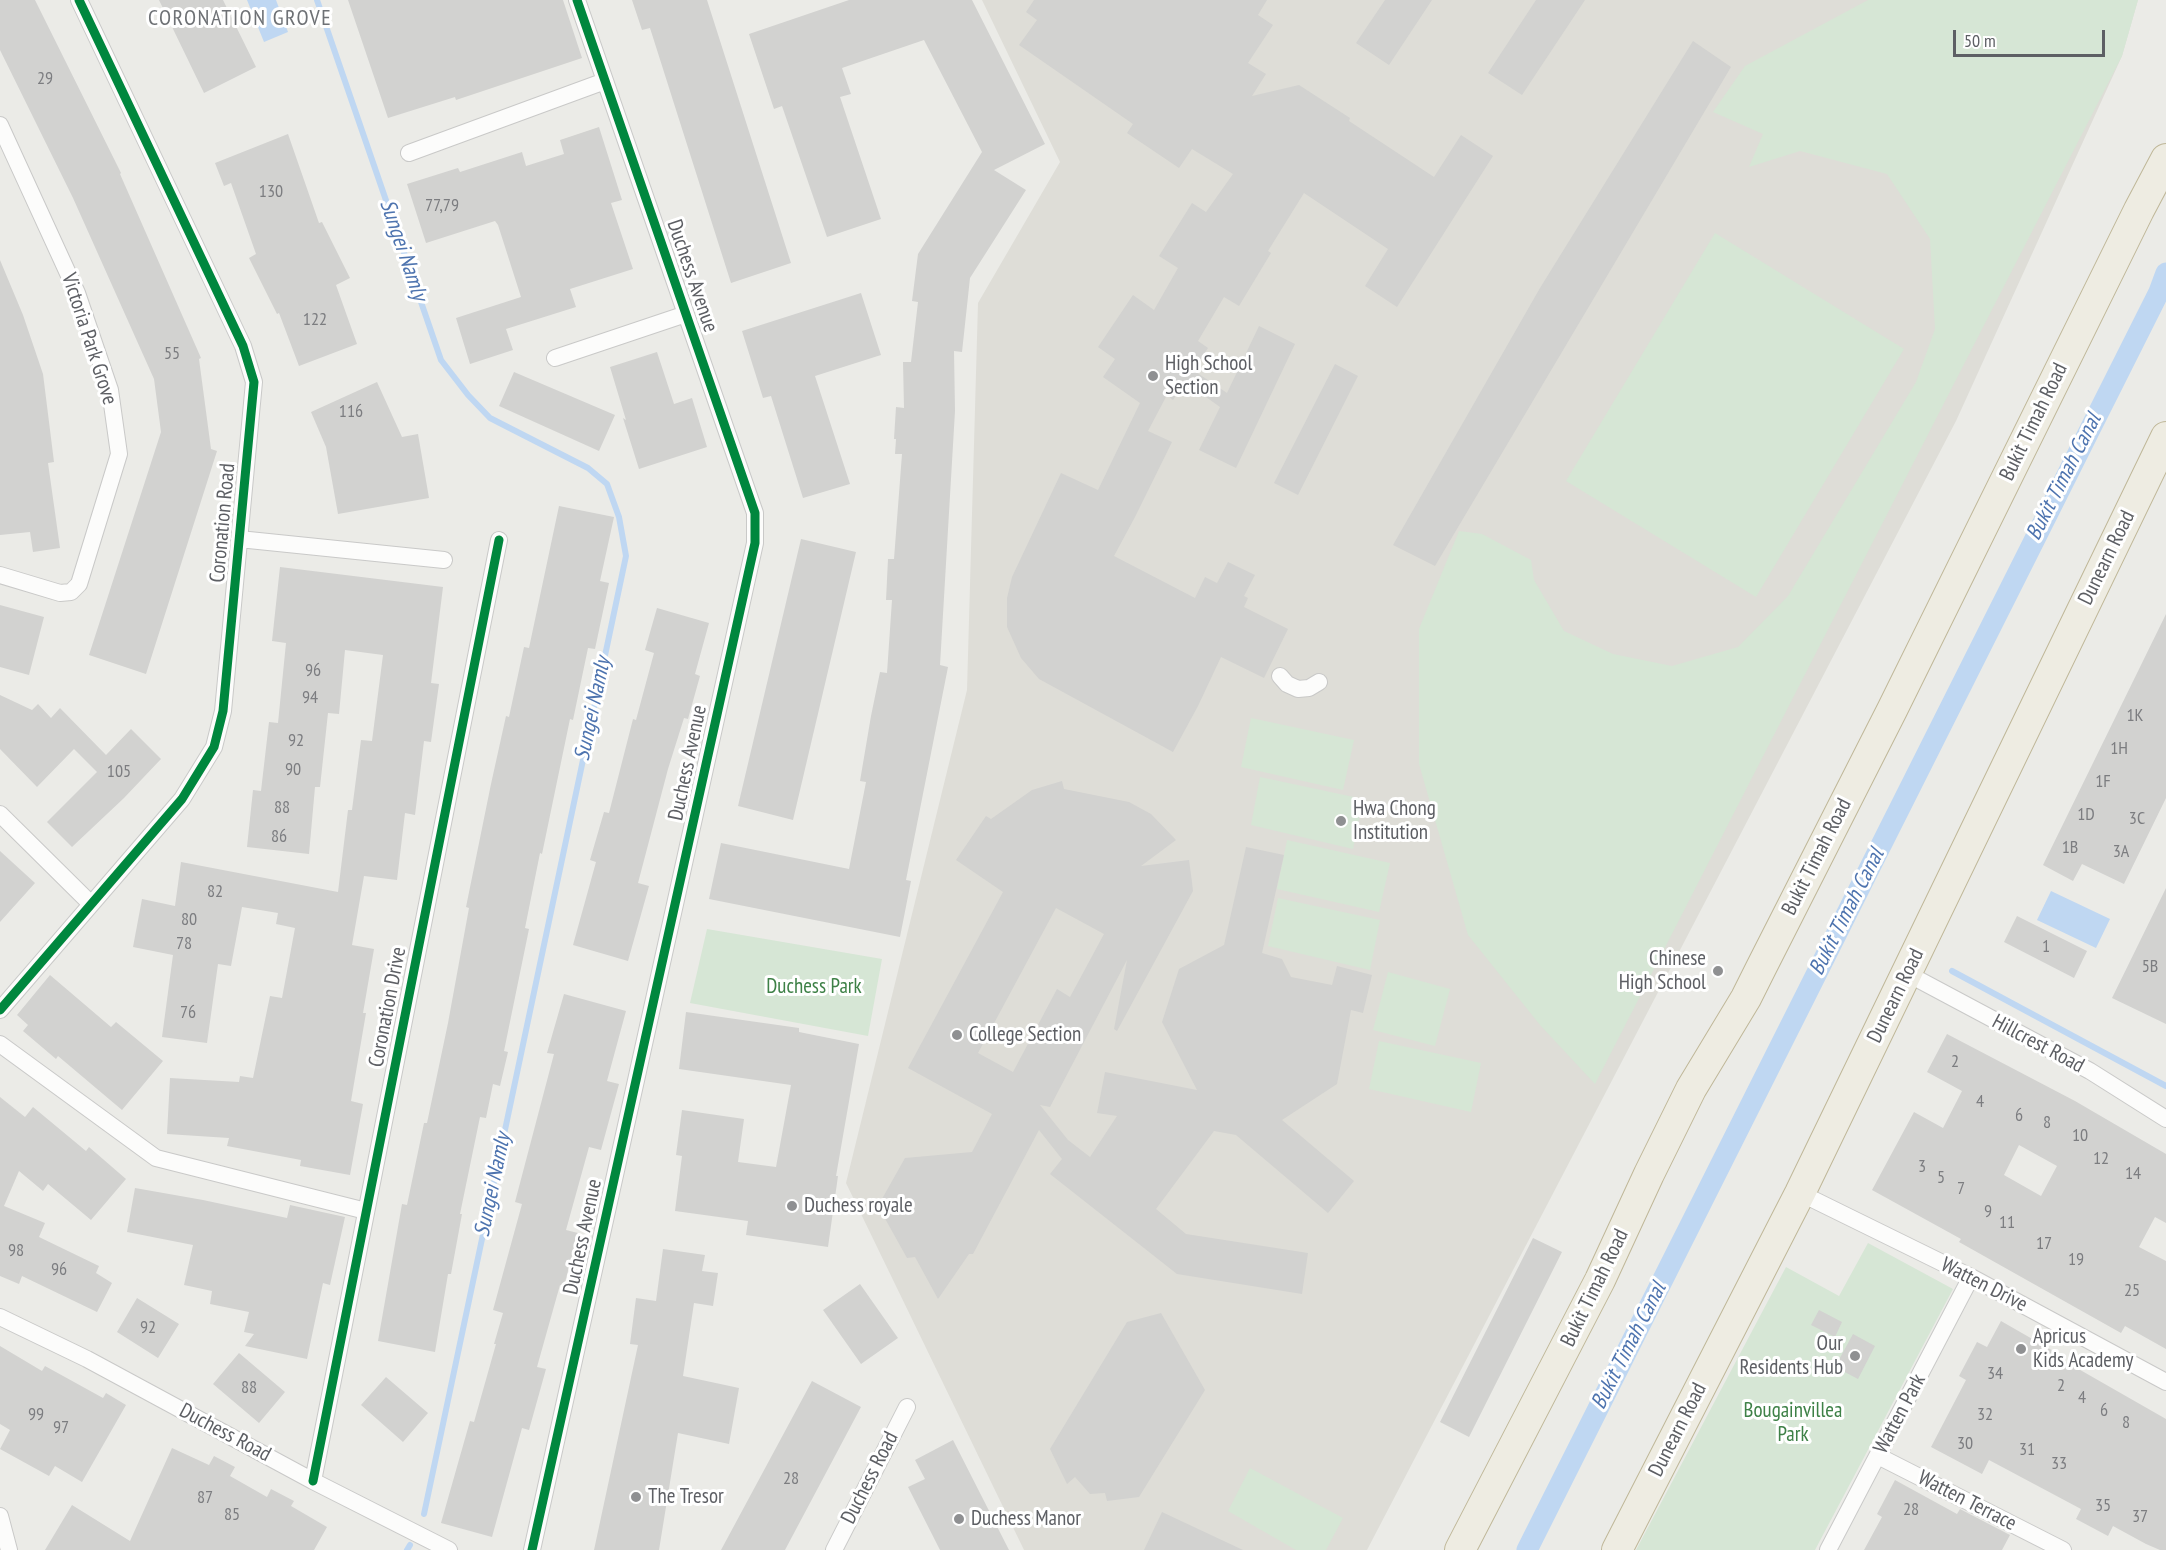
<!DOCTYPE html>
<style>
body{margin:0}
#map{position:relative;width:2166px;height:1550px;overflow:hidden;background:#ebebe7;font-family:"PT Sans Narrow",sans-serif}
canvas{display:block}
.scale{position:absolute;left:1953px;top:30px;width:152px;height:27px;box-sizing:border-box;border:3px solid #5d5f64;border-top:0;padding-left:8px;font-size:18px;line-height:21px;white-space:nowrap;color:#5d5f64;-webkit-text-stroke:4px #fff;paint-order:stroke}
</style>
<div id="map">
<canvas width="2166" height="1550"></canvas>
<div class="scale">50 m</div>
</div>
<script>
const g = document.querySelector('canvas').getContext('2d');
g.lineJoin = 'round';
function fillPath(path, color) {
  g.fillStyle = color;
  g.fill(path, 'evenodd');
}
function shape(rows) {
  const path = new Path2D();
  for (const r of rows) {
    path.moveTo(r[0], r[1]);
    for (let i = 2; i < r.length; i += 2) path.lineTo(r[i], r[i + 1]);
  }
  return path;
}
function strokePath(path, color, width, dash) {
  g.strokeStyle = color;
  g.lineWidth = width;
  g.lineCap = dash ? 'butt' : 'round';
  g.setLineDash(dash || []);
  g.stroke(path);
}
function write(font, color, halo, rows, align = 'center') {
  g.font = font + ' "PT Sans Narrow",sans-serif';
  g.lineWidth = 6;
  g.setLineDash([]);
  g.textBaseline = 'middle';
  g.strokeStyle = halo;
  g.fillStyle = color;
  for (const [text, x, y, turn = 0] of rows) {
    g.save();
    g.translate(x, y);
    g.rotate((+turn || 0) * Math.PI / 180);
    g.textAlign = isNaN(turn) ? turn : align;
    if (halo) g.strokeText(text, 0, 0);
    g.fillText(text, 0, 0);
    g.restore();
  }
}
fillPath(shape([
 [982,0,2138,0,2122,56,1956,421,1367,1550,1024,1550,846,1183,967,690,978,303,1060,162]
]), '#deddd7');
fillPath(shape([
 [1868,0,2138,0,2122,56,1595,1084,1540,1025,1468,935,1419,764,1419,629,1459,531,1482,534,1531,560,1534,580,1564,631,1613,654,1672,666,1738,647,1788,596,1916,382,1935,329,1930,239,1887,174,1800,151,1749,167,1763,134,1713,112,1745,66],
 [1715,233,1904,349,1756,597,1566,481],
 [1251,718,1354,740,1343,790,1241,767],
 [1260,777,1363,799,1353,849,1251,825],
 [1287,840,1390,863,1379,912,1277,889],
 [1278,898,1380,920,1370,970,1268,946],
 [707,929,882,959,868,1036,690,1003],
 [1388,972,1450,989,1435,1046,1373,1030],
 [1379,1041,1481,1063,1471,1112,1369,1089],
 [1868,1243,1953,1289,1815,1550,1636,1550,1786,1267,1839,1296],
 [1250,1468,1343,1518,1326,1550,1296,1550,1228,1511]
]), '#d6e6d5');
fillPath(shape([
 [247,0,276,0,288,32,264,42],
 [2051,891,2110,919,2096,948,2037,920]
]), '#bfd7f2');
strokePath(shape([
 [317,0,441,360,468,395,490,418,588,468,607,484,619,517,626,556,424,1514],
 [1952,971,2166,1086],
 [407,1550,410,1545]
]), '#bfd7f2', 6);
strokePath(shape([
 [1527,1550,2159,292,2166,273]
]), '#bfd7f2', 21);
fillPath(shape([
 [0,0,35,0,121,173,120,174,201,358,199,359,211,449,217,451,146,674,89,655,161,432,154,379,73,198,0,50],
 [159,0,223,0,256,67,204,93],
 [348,0,563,0,582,58,456,100,455,97,388,118],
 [632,0,707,0,791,263,731,283,650,28,642,30],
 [849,0,972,0,1045,144,994,170,1026,190,970,278,962,352,954,351,955,411,940,665,948,667,906,880,911,881,900,937,709,899,721,843,849,869,866,782,860,781,871,716,880,672,887,673,892,600,886,600,888,559,894,559,902,454,895,454,896,439,894,439,896,407,904,408,903,362,911,362,918,302,912,301,918,254,982,152,924,40,842,68,851,94,840,97,881,219,827,237,782,106,774,109,749,34],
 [1034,0,1267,0,1258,15,1273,25,1248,63,1266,74,1252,96,1299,85,1350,118,1349,121,1434,177,1461,135,1493,156,1397,307,1365,286,1388,249,1304,193,1268,251,1271,253,1239,306,1224,297,1198,341,1208,348,1193,370,1227,393,1259,326,1295,344,1236,468,1199,450,1220,407,1185,382,1173,400,1167,395,1148,431,1172,442,1135,517,1114,556,1195,598,1205,577,1217,583,1228,562,1255,575,1244,596,1248,598,1244,607,1288,629,1264,678,1221,657,1198,706,1173,752,1039,679,1021,658,1007,627,1007,598,1012,577,1061,473,1098,490,1140,403,1103,377,1115,359,1098,347,1133,295,1154,310,1178,268,1159,256,1192,203,1206,212,1233,174,1192,149,1179,168,1127,133,1133,124,1019,45,1037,20,1026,12],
 [1385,0,1432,0,1389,65,1356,43],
 [1536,0,1585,0,1522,95,1488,73],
 [1693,41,1731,67,1435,566,1393,545,1540,288],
 [599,127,622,200,611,203,633,269,570,289,576,307,506,329,513,350,470,364,456,318,521,297,498,225,495,221,426,243,407,184,458,168,460,172,522,152,526,166,564,154,560,140],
 [288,134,319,223,322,222,350,278,336,285,357,344,299,366,279,313,277,314,249,258,256,254,231,183,224,186,215,163],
 [0,260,23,315,43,374,54,462,48,463,60,548,33,552,30,532,0,535],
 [861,293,881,355,815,376,850,484,803,498,771,396,763,398,742,331],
 [657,352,674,404,692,398,707,447,639,469,623,418,626,420,610,367],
 [1335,364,1358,376,1298,495,1274,483],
 [514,372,615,415,599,451,499,406],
 [377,382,402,437,418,434,429,498,338,514,326,447,311,412],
 [559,506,614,517,600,581,609,583,595,649,588,648,573,720,570,719,542,854,540,853,525,928,529,929,504,1051,508,1052,500,1086,493,1084,486,1118,480,1117,460,1214,462,1214,451,1274,448,1274,435,1352,378,1341,402,1204,407,1205,424,1123,427,1123,448,1023,469,908,466,907,491,784,506,716,509,717,524,647,529,648],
 [801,539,856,552,793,820,738,806],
 [280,567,443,587,431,683,439,684,431,742,424,741,415,815,405,813,397,880,364,876,352,945,374,949,363,1013,366,1013,351,1101,363,1104,350,1175,300,1166,301,1160,227,1146,229,1138,167,1134,170,1078,239,1082,240,1076,253,1078,270,996,282,998,295,928,276,924,278,913,242,907,231,966,218,964,207,1043,162,1037,173,955,133,947,142,899,175,906,181,862,338,892,348,810,352,810,361,740,372,741,383,655,345,650,339,714,328,713,320,787,315,787,309,854,247,847,253,790,261,791,269,722,278,723,286,643,272,641],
 [0,605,44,617,29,675,0,667],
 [657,608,709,623,695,674,700,676,688,719,684,718,668,769,638,883,649,886,628,961,573,945,596,862,590,860,604,812,609,813,633,719,636,720,654,653,645,650],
 [2166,614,2166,798,2124,884,2082,864,2073,881,2043,865],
 [0,695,32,710,38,704,51,718,60,708,106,755,131,729,161,759,124,798,72,847,47,822,97,772,74,749,37,787,0,749],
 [1062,781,1064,789,1129,802,1151,814,1176,840,1141,866,1189,860,1192,882,1193,891,1117,1031,1114,1029,1127,960,1050,1107,1040,1105,1068,1140,1090,1157,1117,1116,1097,1113,1105,1072,1197,1090,1162,1022,1179,969,1224,945,1246,847,1284,855,1262,953,1282,959,1291,977,1332,985,1337,966,1372,975,1363,1013,1351,1010,1337,1084,1282,1120,1354,1181,1328,1213,1236,1135,1214,1131,1156,1209,1186,1234,1308,1253,1302,1294,1177,1274,1050,1174,1062,1159,1039,1130,973,1254,969,1254,938,1299,915,1257,907,1258,878,1206,905,1158,972,1152,992,1114,908,1068,1003,892,956,860,986,816,991,819,1032,790],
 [1056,908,1104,934,1070,997,1057,989,1013,1072,978,1053],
 [0,851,35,883,0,922],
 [2166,888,2166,1024,2112,998],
 [2017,916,2087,951,2074,978,2004,942],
 [50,975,111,1027,116,1022,163,1061,122,1110,58,1056,56,1059,23,1031,28,1025,17,1015],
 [564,994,626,1011,607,1081,619,1084,601,1150,589,1147,566,1230,578,1233,564,1286,560,1285,537,1367,546,1369,529,1430,522,1428,492,1537,441,1523,470,1421,474,1422,496,1344,494,1344,503,1313,493,1310,522,1204,515,1202,554,1054,547,1053],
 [686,1012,799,1028,799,1032,859,1044,836,1176,838,1176,828,1247,746,1235,748,1221,675,1211,682,1156,676,1155,682,1110,744,1119,738,1162,776,1167,791,1085,679,1069],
 [1947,1034,2075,1101,2166,1154,2166,1223,2155,1217,2139,1247,2166,1261,2166,1349,2125,1326,2121,1333,1959,1242,1961,1239,1872,1190,1914,1112,1943,1128,1962,1091,1927,1072],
 [2019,1145,2057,1166,2041,1196,2004,1175],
 [0,1097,25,1117,33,1107,86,1151,89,1147,126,1179,91,1220,48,1184,43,1191,19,1171,4,1206,45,1223,39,1237,99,1266,96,1273,112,1283,97,1312,22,1276,19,1284,0,1276],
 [135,1188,203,1200,287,1218,290,1205,345,1217,330,1285,323,1283,307,1359,245,1346,254,1334,244,1332,249,1312,210,1304,212,1291,184,1285,193,1245,127,1232],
 [1533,1238,1562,1252,1469,1437,1440,1422],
 [663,1249,705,1255,702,1271,718,1273,713,1306,694,1303,683,1376,739,1388,729,1444,678,1433,659,1550,594,1550,638,1345,630,1344,636,1298,656,1301],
 [860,1284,898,1338,861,1364,823,1310],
 [137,1298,179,1324,158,1358,117,1332],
 [1819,1310,1842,1322,1835,1337,1811,1325],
 [1161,1313,1205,1390,1139,1497,1107,1501,1105,1493,1090,1494,1075,1477,1067,1484,1050,1449,1127,1322],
 [2001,1321,2055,1352,2054,1355,2166,1419,2166,1550,2160,1550,2146,1544,2113,1526,2108,1536,2076,1519,2081,1509,1989,1460,1982,1474,1931,1447,1966,1380,1959,1376,1977,1342,1987,1347],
 [1853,1334,1875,1346,1858,1379,1835,1367],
 [0,1346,42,1371,45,1366,103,1398,106,1393,126,1405,82,1482,55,1466,49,1476,0,1449,10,1430,0,1424],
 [239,1353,285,1392,259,1423,213,1384],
 [386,1377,428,1413,403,1442,361,1405],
 [812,1381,861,1407,785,1550,721,1550],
 [953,1440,1009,1550,940,1550,908,1487,925,1479,915,1460],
 [172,1448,209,1465,214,1456,235,1467,230,1476,267,1497,271,1489,294,1501,291,1506,327,1527,314,1550,45,1550,72,1505,130,1541],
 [1895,1480,1957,1514,1960,1509,2010,1535,2002,1550,1864,1550,1882,1517,1877,1514],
 [1162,1512,1243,1550,1144,1550]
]), '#d2d2d0');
const street = shape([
 [0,125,77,293,110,390,119,454,79,584,71,592,60,593,0,575],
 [409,153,605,81],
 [555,358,686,314],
 [239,539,444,560],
 [1280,676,1287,684,1298,689,1309,688,1319,682],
 [0,814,91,904],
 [1908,974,2090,1071,2166,1119],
 [0,1010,182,799,214,747,223,711,254,382,243,346,79,0],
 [0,1044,156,1158,366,1211],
 [1800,1193,1971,1277,2166,1382],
 [0,1317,87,1359,313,1481,449,1550],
 [1878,1456,2063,1550],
 [313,1481,499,540],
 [0,1516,9,1550],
 [532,1550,755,543,755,513,577,0],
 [834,1550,907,1407],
 [1828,1550,1971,1277]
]);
const highway = shape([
 [1460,1550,1600,1280,1649,1174,1691,1089,1746,998,1761,968,1892,710,2139,210,2166,159],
 [1617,1550,1800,1193,2166,437]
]);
strokePath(street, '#c9c9c8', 18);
strokePath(highway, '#bfb798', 32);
strokePath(street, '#fcfcfb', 16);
strokePath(highway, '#eeece2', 30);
strokePath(shape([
 [0,1010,182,799,214,747,223,711,254,382,243,346,79,0],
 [313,1481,499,540],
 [532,1550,755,543,755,513,577,0]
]), '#00873e', 9);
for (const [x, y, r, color] of [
 [1153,376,6,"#8f9092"],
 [1341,821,6,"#8f9092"],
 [1718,971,6,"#8f9092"],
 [957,1035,6,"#8f9092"],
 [792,1206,6,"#8f9092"],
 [2021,1349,6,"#8f9092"],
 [1855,1356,6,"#8f9092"],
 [636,1497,6,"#8f9092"],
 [959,1519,6,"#8f9092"]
]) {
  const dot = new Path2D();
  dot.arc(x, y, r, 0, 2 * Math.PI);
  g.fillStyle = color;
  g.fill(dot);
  strokePath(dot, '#fff', 2);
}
write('18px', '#7c7d80', null, [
 ["29",45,79],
 ["130",271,192],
 ["77,79",442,206],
 ["122",315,320],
 ["55",172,354],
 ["116",351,412],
 ["96",313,671],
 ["94",310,698],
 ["1K",2135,716],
 ["92",296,741],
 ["1H",2119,749],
 ["90",293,770],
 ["105",119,772],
 ["1F",2103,782],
 ["88",282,808],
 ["1D",2086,815],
 ["3C",2137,819],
 ["86",279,837],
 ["1B",2070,848],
 ["3A",2121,852],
 ["82",215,892],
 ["80",189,920],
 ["78",184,944],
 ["1",2046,947],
 ["5B",2150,967],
 ["76",188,1013],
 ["2",1955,1062],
 ["4",1980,1102],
 ["6",2019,1116],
 ["8",2047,1123],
 ["10",2080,1136],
 ["12",2101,1159],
 ["3",1922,1167],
 ["14",2133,1174],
 ["5",1941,1178],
 ["7",1961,1189],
 ["9",1988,1212],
 ["11",2007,1223],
 ["17",2044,1244],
 ["98",16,1251],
 ["19",2076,1260],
 ["96",59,1270],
 ["25",2132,1291],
 ["92",148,1328],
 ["34",1995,1374],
 ["2",2061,1386],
 ["88",249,1388],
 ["4",2082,1398],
 ["6",2104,1411],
 ["99",36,1415],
 ["32",1985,1415],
 ["8",2126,1423],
 ["97",61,1428],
 ["30",1965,1444],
 ["31",2027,1450],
 ["33",2059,1464],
 ["28",791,1479],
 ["87",205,1498],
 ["35",2103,1506],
 ["28",1911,1510],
 ["85",232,1515],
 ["37",2140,1517]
]);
write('21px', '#5d5f64', '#fff', [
 ["Duchess Avenue",692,276,71],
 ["Victoria Park Grove",89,339,72],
 ["Bukit Timah Road",2034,422,-64],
 ["Coronation Road",223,523,-85],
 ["Dunearn Road",2107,558,-64],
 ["Duchess Avenue",688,763,-78],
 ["Bukit Timah Road",1817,857,-63],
 ["Dunearn Road",1896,996,-64],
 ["Coronation Drive",388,1007,-79],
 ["Hillcrest Road",2038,1044,28],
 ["Duchess Avenue",583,1237,-78],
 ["Watten Drive",1984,1285,27],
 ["Bukit Timah Road",1595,1288,-64],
 ["Watten Park",1900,1414,-62],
 ["Dunearn Road",1678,1430,-63],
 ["Duchess Road",225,1433,28],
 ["Duchess Road",870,1478,-63],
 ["Watten Terrace",1967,1501,27]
]);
write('21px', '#5d5f64', '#fff', [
 ["High School",1165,364],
 ["Section",1165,388],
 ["Hwa Chong",1353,809],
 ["Institution",1353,833],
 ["Chinese",1706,959,"right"],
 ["High School",1706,983,"right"],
 ["College Section",969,1035],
 ["Duchess royale",804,1206],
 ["Apricus",2033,1337],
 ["Kids Academy",2033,1361],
 ["Our",1843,1344,"right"],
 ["Residents Hub",1843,1368,"right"],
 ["The Tresor",648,1497],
 ["Duchess Manor",971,1519]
], 'left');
write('21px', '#3e8147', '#fff', [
 ["Duchess Park",814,987],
 ["Bougainvillea",1793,1411],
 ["Park",1793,1435]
]);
g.letterSpacing = '1.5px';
write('22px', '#6e7175', '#fff', [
 ["CORONATION GROVE",240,19]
]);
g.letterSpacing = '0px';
write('italic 22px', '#4e74af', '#fff', [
 ["Sungei Namly",403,250,71],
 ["Bukit Timah Canal",2064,477,-63],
 ["Sungei Namly",593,709,-78],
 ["Bukit Timah Canal",1847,912,-63],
 ["Sungei Namly",493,1185,-78],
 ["Bukit Timah Canal",1629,1346,-63]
]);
</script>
